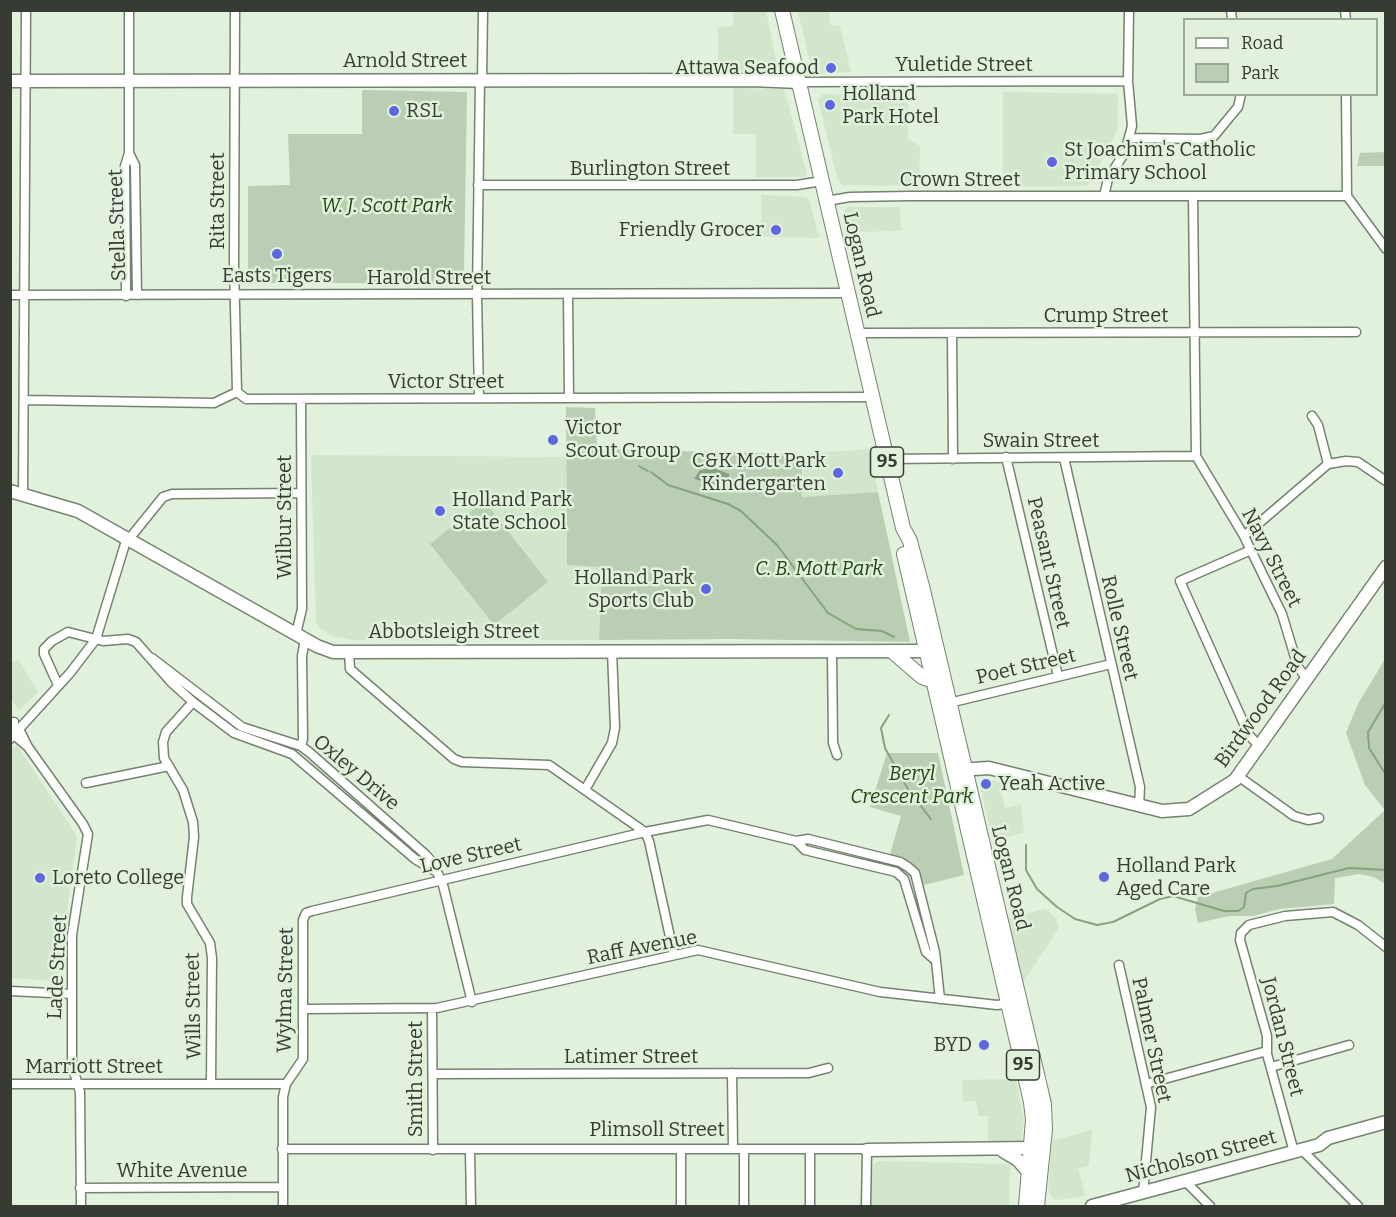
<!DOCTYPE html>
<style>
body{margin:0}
#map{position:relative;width:1396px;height:1217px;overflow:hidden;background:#e1f1db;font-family:Bitter,serif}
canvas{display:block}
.frame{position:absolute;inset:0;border:12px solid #363c33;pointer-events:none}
.legend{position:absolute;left:1183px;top:18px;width:195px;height:78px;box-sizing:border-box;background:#e1f1db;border:2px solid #9da998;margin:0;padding:8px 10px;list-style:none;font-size:18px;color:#363c33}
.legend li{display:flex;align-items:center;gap:12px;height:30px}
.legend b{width:30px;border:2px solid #9da998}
</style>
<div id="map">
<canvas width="1396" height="1217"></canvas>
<div class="frame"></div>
<ul class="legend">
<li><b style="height:8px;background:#fff"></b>Road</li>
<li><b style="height:16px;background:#b9ceb2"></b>Park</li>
</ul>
</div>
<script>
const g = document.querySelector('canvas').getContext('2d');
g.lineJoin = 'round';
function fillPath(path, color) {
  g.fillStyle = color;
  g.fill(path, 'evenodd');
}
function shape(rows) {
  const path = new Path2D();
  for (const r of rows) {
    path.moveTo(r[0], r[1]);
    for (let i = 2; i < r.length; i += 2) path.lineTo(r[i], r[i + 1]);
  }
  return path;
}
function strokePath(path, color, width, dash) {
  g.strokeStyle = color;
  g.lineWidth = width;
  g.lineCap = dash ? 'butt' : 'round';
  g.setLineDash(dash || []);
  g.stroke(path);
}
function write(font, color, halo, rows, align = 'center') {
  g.font = font + ' Bitter,serif';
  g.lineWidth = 5;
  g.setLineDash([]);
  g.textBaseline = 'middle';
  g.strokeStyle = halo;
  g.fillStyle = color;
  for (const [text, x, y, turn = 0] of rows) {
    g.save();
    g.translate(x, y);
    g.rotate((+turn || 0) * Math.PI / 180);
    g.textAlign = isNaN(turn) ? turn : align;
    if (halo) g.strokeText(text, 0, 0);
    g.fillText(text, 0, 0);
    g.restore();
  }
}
fillPath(shape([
 [733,11,766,11,779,74,718,73,718,27,733,26],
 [798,11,829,11,830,25,840,26,851,72,818,73,811,66],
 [733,88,784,89,807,174,804,177,756,177,756,134,733,134],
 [1003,92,1118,94,1117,129,1113,139,1088,186,1003,187],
 [823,94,908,95,908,139,920,146,919,186,842,185,838,181,818,99],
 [761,195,806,197,810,202,819,238,761,237],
 [848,207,900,207,901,231,849,232,844,212],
 [869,449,878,492,802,497,803,454],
 [311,455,566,457,567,565,602,566,599,640,354,640,332,636,320,628,316,621],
 [18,659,38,692,19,710,10,697,11,663],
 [17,745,77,836,58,981,11,978,10,750],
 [986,779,1003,783,1001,792,1005,808,1021,804,1024,833,992,840,980,785],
 [1045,909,1056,918,1059,928,1022,984,1006,919],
 [1016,1079,1024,1120,1021,1141,988,1141,988,1116,979,1116,976,1101,963,1101,962,1080],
 [1092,1130,1089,1166,1078,1168,1085,1196,1057,1200,1052,1198,1048,1189,1052,1141],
 [877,1161,1006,1164,1010,1167,1009,1206,872,1206,872,1166]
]), '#d1e6ca');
fillPath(shape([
 [362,90,467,92,464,271,455,283,248,283,248,186,290,185,288,134,362,134],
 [1385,152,1385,166,1357,166,1360,153],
 [566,407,595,408,597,449,802,454,802,497,878,492,910,642,732,639,599,640,602,567,567,565],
 [484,501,548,582,494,625,430,544],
 [1385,659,1385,884,1374,877,1359,874,1335,878,1334,904,1280,909,1253,916,1229,916,1198,923,1195,909,1198,897,1332,859,1385,810,1365,785,1346,733,1358,704],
 [887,753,938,753,964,875,924,885,917,869,911,863,890,854,901,816,870,807]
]), '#b9ceb2');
fillPath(shape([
 [714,468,729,474,730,488,694,479,700,470]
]), '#88a27f');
strokePath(shape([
 [639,466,648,471],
 [651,472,668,485,728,504,741,511,777,545,828,613,856,629,882,631,894,637],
 [1386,702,1368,732,1369,748,1386,775],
 [889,715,881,728,885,748,909,791,931,819],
 [1026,845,1026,870,1037,889,1057,907,1075,919,1097,925,1113,922,1160,899,1173,896,1224,911,1238,911,1244,907,1246,893,1253,889,1277,886,1349,868,1386,870]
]), '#88a27f', 2);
const street = shape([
 [235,10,234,265,237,392],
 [1231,10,1232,20],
 [1345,10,1346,20],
 [482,80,483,10],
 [799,82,1128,81],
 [1346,94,1347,196,1386,249],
 [1130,138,1200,139,1214,136,1238,107,1241,94],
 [129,153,135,165,137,295],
 [478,185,797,185,822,181],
 [1104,196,1108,179,1125,152,1132,126,1128,81,1129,10],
 [1193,196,1196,456,1244,536,1282,614,1298,667,1307,679],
 [826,201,850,197,910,196,1347,196],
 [568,294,569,398],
 [10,295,847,293],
 [126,296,125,166,129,153,129,10],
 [857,333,1356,332],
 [952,333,953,459],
 [237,392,246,399,872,397],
 [479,398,477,294,480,80],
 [25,400,214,403,237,392],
 [1312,416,1318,425,1328,464],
 [1006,457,1058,676],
 [1064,458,1140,787,1139,806],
 [887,459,1196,456],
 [23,494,26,10],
 [1244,536,1328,464,1346,461,1358,462,1386,481],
 [1251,550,1180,581,1249,735,1259,746],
 [296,634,302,609,301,399],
 [832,651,833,743,837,755],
 [349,652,350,669,454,759,462,762,549,765,645,832,649,841,674,955],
 [152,658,242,727,301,746,309,752,426,855,433,863,443,885,472,1002],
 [58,685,44,654,44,649,52,641,68,632,103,641,128,639,136,642,172,683,193,702,234,733,292,754,415,859,437,872],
 [193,702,166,732,163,742,164,758,183,790,193,822,194,837,187,897,187,904,210,943,212,958,211,1083],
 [949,703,1111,664],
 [14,722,14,735,28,747],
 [19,729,28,747,83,824,88,834,72,935,72,1065,80,1092,81,1206],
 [10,739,70,673,96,639,125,544,163,497,172,494,301,493],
 [301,746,303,739,302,656,305,639],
 [1238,776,1294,816,1308,820,1319,818],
 [86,783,169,766],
 [586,788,612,743,615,728,612,651],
 [796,841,805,850,896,872,904,879,926,952,934,959],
 [1119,965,1151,1107,1143,1193],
 [10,991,72,994],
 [304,1009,437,1008,698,950,880,992,997,1005,1013,1003],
 [432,1009,433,1150],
 [1271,1067,1349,1045],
 [732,1073,733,1148],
 [433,1074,809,1073,828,1068],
 [10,1084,286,1084],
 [1146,1084,1267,1051],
 [282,1149,862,1149,867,1150,866,1206],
 [744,1149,744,1206],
 [470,1150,471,1206],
 [681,1150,681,1206],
 [1302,1150,1358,1206],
 [1294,1152,1267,1054,1267,1036,1240,940,1241,933,1249,925,1285,916,1333,912,1358,925,1386,947],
 [1185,1181,1210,1206],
 [80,1188,283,1187],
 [283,1206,283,1097,286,1084,303,1059,303,920,306,913,312,911,645,832,708,820,796,841,808,839,900,862,908,867,915,873,935,952,940,999],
 [810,1206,810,1149]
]);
const secondary = shape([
 [10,81,752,80,799,82],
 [10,491,78,511,317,646,333,652,935,651],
 [958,770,989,768,1162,811,1189,809,1235,780,1386,567],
 [867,1150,1031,1148],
 [1003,1151,1018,1160,1029,1173],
 [1092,1206,1319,1145,1328,1138,1386,1122]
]);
const primary = shape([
 [782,10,903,528,910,541,923,590,1044,1104,1045,1129,1037,1206],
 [904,554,1031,1102,1033,1120,1026,1206],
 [893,652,922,677,933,681]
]);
strokePath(street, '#74836f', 11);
strokePath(secondary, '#74836f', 15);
strokePath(primary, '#74836f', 16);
strokePath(street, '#fff', 8);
strokePath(secondary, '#fff', 12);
strokePath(primary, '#fff', 14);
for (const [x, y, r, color] of [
 [831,68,6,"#5d67df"],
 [830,105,6,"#5d67df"],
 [394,111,6,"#5d67df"],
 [1052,162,6,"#5d67df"],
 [776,230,6,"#5d67df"],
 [277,254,6,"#5d67df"],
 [553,440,6,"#5d67df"],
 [838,473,6,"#5d67df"],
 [440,511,6,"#5d67df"],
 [706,589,6,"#5d67df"],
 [986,784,6,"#5d67df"],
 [1104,877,6,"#5d67df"],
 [40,878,6,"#5d67df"],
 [984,1045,6,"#5d67df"]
]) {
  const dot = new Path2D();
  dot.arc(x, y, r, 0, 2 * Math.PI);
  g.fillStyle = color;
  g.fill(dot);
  strokePath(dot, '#e1f1db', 2);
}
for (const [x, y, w] of [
 [887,462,33],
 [1023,1065,33]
]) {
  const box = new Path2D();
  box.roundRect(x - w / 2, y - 15, w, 30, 4.5);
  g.fillStyle = '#e1f1db';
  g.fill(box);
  strokePath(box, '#363c33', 1.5);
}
write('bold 18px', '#363c33', null, [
 ["95",887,462],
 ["95",1023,1065]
]);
write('20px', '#363c33', '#e1f1db', [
 ["Arnold Street",405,61],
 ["Yuletide Street",964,65],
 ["Burlington Street",650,169],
 ["Crown Street",960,180],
 ["Rita Street",218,201,-90],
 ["Stella Street",118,225,-92],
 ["Logan Road",861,265,77],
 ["Harold Street",429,278],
 ["Crump Street",1106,316],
 ["Victor Street",446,382],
 ["Swain Street",1041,441],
 ["Wilbur Street",285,517,-90],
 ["Navy Street",1271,558,63],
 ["Peasant Street",1048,563,77],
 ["Rolle Street",1119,628,77],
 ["Abbotsleigh Street",454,632],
 ["Poet Street",1026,667,-13],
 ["Birdwood Road",1261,709,-54],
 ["Oxley Drive",356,773,40],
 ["Love Street",471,856,-13],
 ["Logan Road",1010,878,76],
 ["Raff Avenue",642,948,-11],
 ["Lade Street",58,967,-87],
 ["Wylma Street",286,990,-89],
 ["Wills Street",194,1006,-91],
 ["Jordan Street",1282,1037,76],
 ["Palmer Street",1151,1040,78],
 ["Latimer Street",631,1057],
 ["Marriott Street",94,1067],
 ["Smith Street",416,1079,-90],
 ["Plimsoll Street",657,1130],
 ["Nicholson Street",1201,1157,-15],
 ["White Avenue",182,1171]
]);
write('20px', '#363c33', '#e1f1db', [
 ["Attawa Seafood",819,68,"right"],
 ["Holland",842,94],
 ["Park Hotel",842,117],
 ["RSL",406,111],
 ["St Joachim's Catholic",1064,150],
 ["Primary School",1064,173],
 ["Friendly Grocer",764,230,"right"],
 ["Easts Tigers",277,276,"center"],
 ["Victor",565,428],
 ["Scout Group",565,451],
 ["C&K Mott Park",826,461,"right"],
 ["Kindergarten",826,484,"right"],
 ["Holland Park",452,500],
 ["State School",452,523],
 ["Holland Park",694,578,"right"],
 ["Sports Club",694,601,"right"],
 ["Yeah Active",998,784],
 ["Holland Park",1116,866],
 ["Aged Care",1116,889],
 ["Loreto College",52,878],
 ["BYD",972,1045,"right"]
], 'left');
write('italic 20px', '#224613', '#e1f1db', [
 ["W. J. Scott Park",387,206],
 ["C. B. Mott Park",819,569],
 ["Beryl",912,774],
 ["Crescent Park",912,797]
]);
</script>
